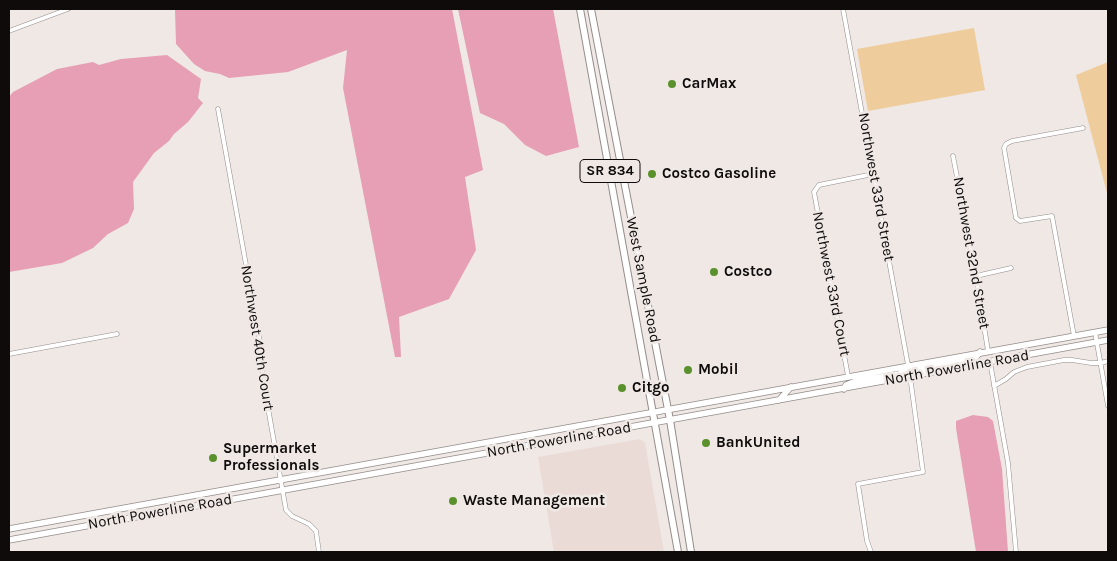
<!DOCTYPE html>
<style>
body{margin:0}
#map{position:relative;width:1117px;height:561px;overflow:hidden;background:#efe8e5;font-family:Karla,sans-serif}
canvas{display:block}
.frame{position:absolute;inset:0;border:10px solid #0e0b0a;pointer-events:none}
</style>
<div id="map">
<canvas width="1117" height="561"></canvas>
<div class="frame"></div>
</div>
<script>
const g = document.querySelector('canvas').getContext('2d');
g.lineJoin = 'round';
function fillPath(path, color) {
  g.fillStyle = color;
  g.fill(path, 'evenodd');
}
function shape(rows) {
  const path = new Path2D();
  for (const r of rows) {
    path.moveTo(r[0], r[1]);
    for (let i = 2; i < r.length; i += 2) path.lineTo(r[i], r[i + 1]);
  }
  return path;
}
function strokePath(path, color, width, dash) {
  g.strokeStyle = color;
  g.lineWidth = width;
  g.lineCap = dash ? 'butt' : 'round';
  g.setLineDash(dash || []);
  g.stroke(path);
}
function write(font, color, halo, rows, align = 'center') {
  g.font = font + ' Karla,sans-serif';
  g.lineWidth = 5;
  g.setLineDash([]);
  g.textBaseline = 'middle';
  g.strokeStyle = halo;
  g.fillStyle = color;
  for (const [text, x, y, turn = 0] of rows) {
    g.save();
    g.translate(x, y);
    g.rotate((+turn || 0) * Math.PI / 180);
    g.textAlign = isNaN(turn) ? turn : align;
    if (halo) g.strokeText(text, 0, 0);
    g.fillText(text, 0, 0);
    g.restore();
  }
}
fillPath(shape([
 [640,439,645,443,664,552,554,552,538,457]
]), '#ebdbd6');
fillPath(shape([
 [974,28,985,90,868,111,857,49],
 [1108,62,1108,197,1076,75]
]), '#eecc9b');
fillPath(shape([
 [175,9,452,9,483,170,465,177,476,250,449,299,399,317,401,357,395,357,343,88,347,50,288,72,229,78,220,74,205,71,194,64,176,44],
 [458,9,553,9,579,147,546,156,525,145,504,124,480,113],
 [167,55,201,79,198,98,203,103,188,122,174,134,169,141,154,153,133,182,134,209,128,223,108,234,93,248,62,263,9,272,9,97,13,92,57,69,93,62,99,65,121,59],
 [973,415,988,417,993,421,1002,469,1008,552,976,552,956,428,956,421]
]), '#e69fb4');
const minor = shape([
 [843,9,908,365],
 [9,31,68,9],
 [218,109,259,337,264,385,286,510,292,516,309,524,316,531,319,552],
 [953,156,976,276,988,351],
 [976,276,1011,268],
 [1095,332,1108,406],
 [1074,336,1052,216,1020,221,1016,218,1004,148,1006,144,1012,141,1083,128],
 [9,354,117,334],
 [990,362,1008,463,1016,552],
 [848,376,814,192,819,185,873,174],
 [994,386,1006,379,1014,372,1027,367,1064,360,1072,360,1091,363,1101,363,1108,361],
 [871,552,867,541,858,484,923,472,910,376]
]);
const secondary = shape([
 [910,376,912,371,915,370,968,359,976,357,980,352],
 [844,389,846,385,856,381,899,374,907,369,908,365],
 [779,400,791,387],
 [9,529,1108,330],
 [9,540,1108,340]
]);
const primary = shape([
 [580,9,678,552],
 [591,9,670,420,691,552]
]);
strokePath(minor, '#948d8b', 5);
strokePath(secondary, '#948d8b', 7);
strokePath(primary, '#948d8b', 8);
strokePath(minor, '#fff', 4);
strokePath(secondary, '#fff', 5.5);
strokePath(primary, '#fff', 6);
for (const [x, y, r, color] of [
 [672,84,5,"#5a912c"],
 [652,174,5,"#5a912c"],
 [714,272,5,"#5a912c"],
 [688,370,5,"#5a912c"],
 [622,388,5,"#5a912c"],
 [706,443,5,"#5a912c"],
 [213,458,5,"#5a912c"],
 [453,501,5,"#5a912c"]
]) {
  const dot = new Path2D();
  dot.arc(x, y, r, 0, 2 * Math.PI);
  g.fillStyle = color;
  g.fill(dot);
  strokePath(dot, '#efe8e5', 2);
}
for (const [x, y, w] of [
 [610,171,60]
]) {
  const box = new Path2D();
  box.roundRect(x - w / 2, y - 11.5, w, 23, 4);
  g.fillStyle = '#efe8e5';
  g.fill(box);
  strokePath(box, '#0e0b0a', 1);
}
write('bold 14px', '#0e0b0a', null, [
 ["SR 834",610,171]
]);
write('bold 15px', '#0e0b0a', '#efe8e5', [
 ["CarMax",682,84],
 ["Costco Gasoline",662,174],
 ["Costco",724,272],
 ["Mobil",698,370],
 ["Citgo",632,388],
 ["BankUnited",716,443],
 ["Supermarket",223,449],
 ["Professionals",223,466],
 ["Waste Management",463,501]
], 'left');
write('15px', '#0e0b0a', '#efe8e5', [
 ["Northwest 33rd Street",876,187,80],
 ["Northwest 32nd Street",971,253,80],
 ["West Sample Road",643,280,79],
 ["Northwest 33rd Court",831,284,79],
 ["Northwest 40th Court",257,338,81],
 ["North Powerline Road",957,368,-10],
 ["North Powerline Road",559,440,-10],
 ["North Powerline Road",160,512,-10]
]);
</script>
